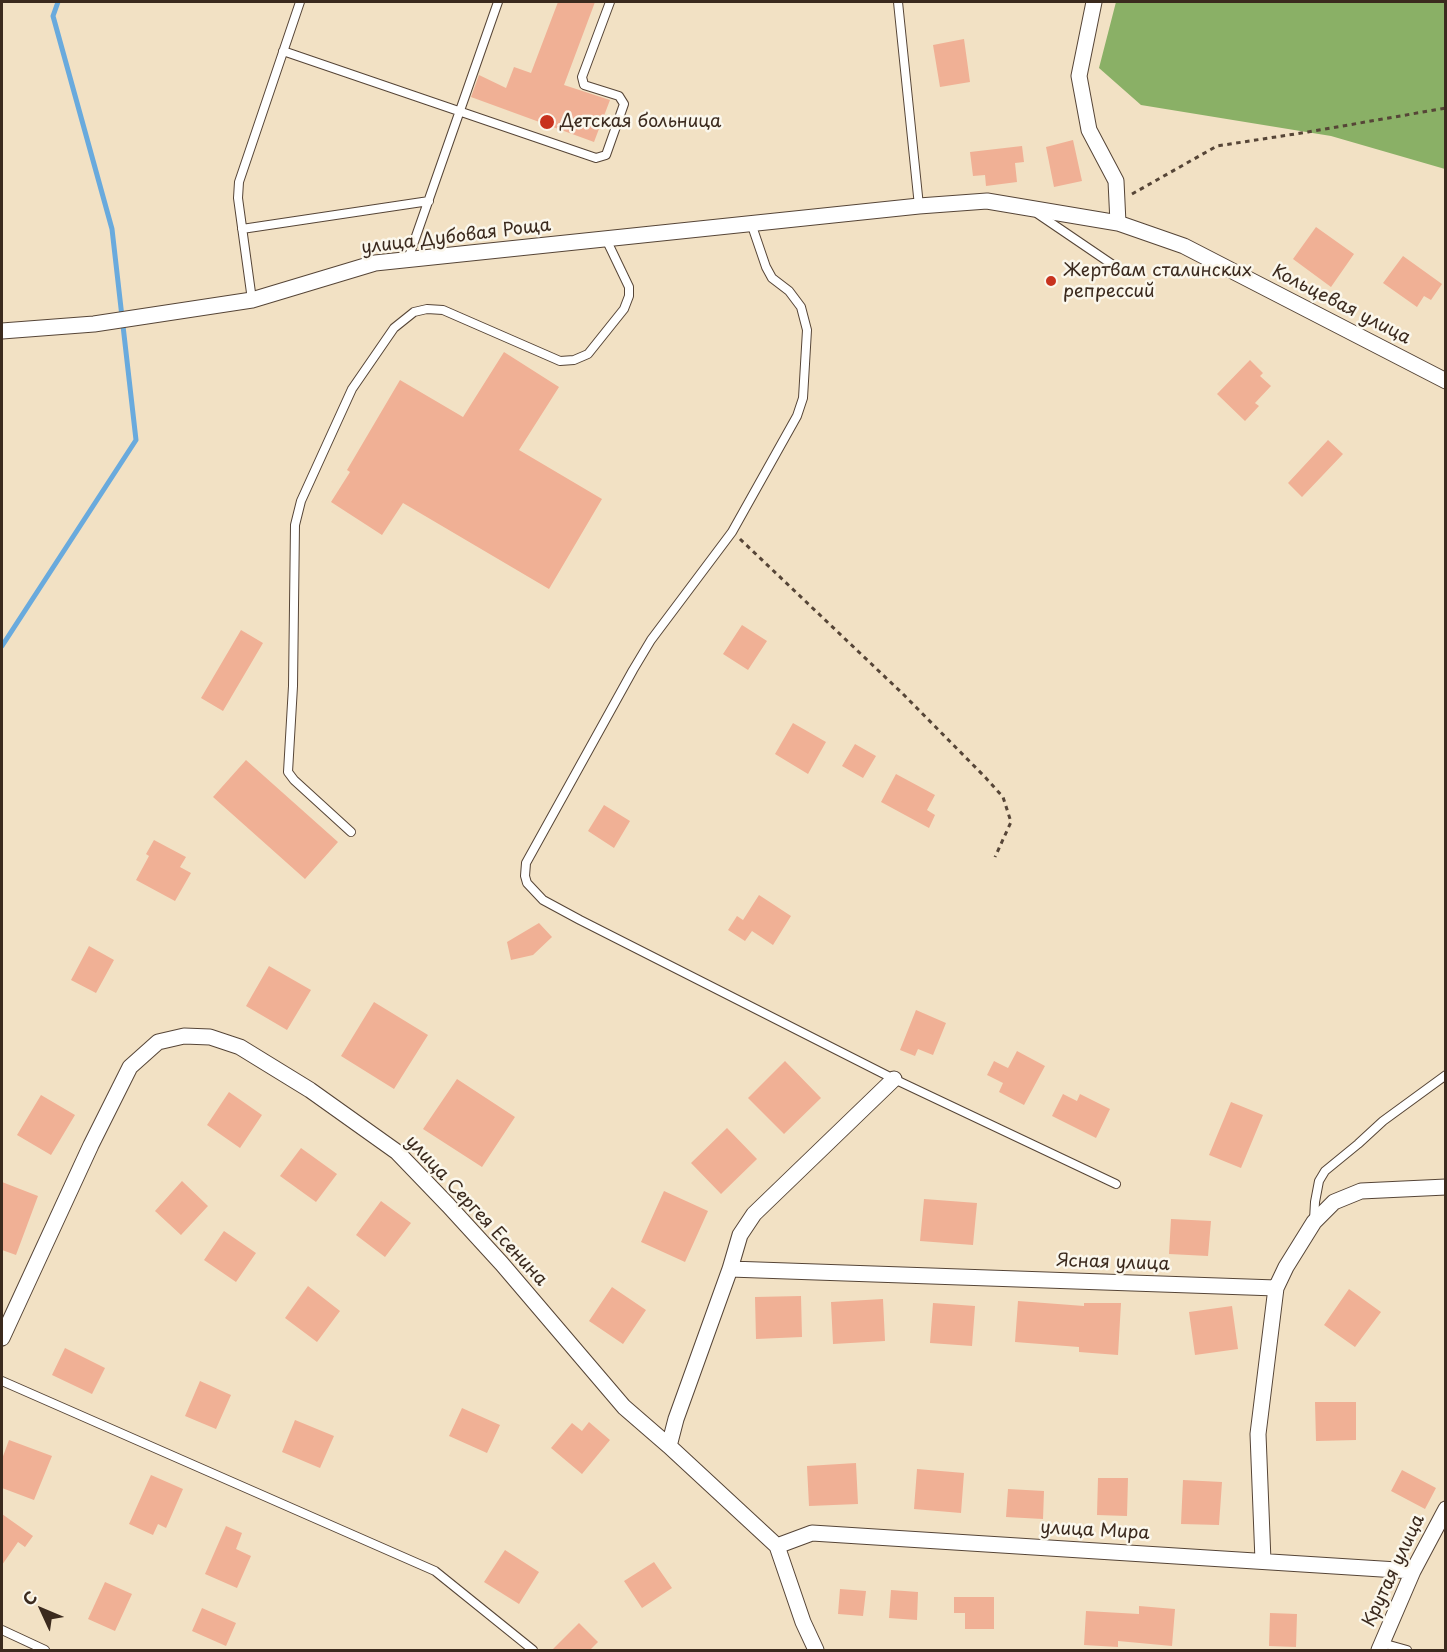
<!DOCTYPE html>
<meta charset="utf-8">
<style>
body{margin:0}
#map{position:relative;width:1447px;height:1652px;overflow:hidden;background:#f2e1c4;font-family:"Playpen Sans",sans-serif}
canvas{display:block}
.frame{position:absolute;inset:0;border:3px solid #3b2a1e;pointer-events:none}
.north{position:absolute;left:12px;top:1580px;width:60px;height:60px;-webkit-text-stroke:4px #fbf7ec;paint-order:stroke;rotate:314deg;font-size:16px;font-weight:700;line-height:24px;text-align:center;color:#3b2a1e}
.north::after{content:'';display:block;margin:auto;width:21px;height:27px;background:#3b2a1e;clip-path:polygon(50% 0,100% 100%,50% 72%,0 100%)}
</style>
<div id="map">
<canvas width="1447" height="1652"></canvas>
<div class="frame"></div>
<div class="north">С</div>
</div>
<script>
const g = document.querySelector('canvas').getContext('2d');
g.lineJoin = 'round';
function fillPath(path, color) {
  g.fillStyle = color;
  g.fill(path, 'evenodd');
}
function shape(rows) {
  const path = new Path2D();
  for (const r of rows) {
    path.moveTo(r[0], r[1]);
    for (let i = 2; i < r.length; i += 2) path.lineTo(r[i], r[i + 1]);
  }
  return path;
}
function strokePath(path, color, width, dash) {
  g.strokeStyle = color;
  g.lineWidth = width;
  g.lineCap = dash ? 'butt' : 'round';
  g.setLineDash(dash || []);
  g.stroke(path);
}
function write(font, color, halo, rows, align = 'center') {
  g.font = font + ' "Playpen Sans",sans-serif';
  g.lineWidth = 5;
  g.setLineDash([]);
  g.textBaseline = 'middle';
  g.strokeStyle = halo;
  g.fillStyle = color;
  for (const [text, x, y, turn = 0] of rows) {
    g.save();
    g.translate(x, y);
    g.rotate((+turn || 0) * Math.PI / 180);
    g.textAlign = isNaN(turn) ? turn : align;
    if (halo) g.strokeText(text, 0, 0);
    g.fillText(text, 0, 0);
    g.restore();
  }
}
fillPath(shape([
 [1116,2,1445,2,1445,169,1331,136,1141,105,1099,68]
]), '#8ab066');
strokePath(shape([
 [2,646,136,440,112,229,53,16,58,2]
]), '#69aadd', 5);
fillPath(shape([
 [558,2,595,2,564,85,610,100,594,142,471,97,479,75,506,88,514,67,531,73],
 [964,39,970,82,940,87,933,45],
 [1073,140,1082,181,1054,187,1046,147],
 [1022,146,1024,162,1015,163,1017,182,986,186,985,175,973,176,970,152],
 [1316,227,1354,254,1331,287,1293,259],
 [1403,256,1442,284,1431,300,1424,296,1417,307,1383,283],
 [504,352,559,387,519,450,602,499,549,589,403,503,382,535,331,502,350,472,347,470,400,380,463,417],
 [1250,360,1263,373,1260,376,1271,386,1255,403,1259,406,1245,421,1217,394],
 [1328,440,1343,454,1302,497,1288,483],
 [742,625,767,641,748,670,723,654],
 [241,630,263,643,223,711,201,698],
 [793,723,826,742,808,774,775,754],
 [855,744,876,756,863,778,842,766],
 [246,760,338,842,305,879,213,797],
 [896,774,935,795,927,810,935,815,929,828,881,802],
 [604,805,630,821,614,848,588,831],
 [154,840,186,857,180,867,191,873,175,901,136,880,149,856,146,854],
 [759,895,791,916,773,945,752,931,745,941,728,930,737,916,743,920],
 [539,923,552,937,533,955,511,960,507,942],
 [89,946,114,960,96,993,71,980],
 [269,966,311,990,287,1030,246,1006],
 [374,1002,428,1035,394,1089,341,1056],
 [916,1010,946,1023,933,1055,918,1049,915,1056,900,1050],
 [1017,1051,1045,1066,1024,1105,999,1092,1003,1083,987,1075,994,1061,1008,1068],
 [785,1061,821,1098,784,1134,748,1098],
 [457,1079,515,1117,482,1167,423,1129],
 [229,1092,262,1115,240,1148,207,1125],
 [1063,1094,1077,1101,1080,1094,1110,1109,1096,1138,1052,1116],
 [41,1095,75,1115,51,1155,17,1135],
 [1231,1102,1263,1115,1241,1168,1209,1155],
 [727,1128,757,1159,721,1194,691,1163],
 [301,1148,337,1174,316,1202,280,1176],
 [182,1181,208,1206,181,1235,155,1211],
 [2,1182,38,1196,16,1255,2,1250],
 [664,1191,708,1211,685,1262,641,1242],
 [924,1199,977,1203,973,1245,920,1241],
 [381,1201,411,1223,385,1257,356,1235],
 [1171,1219,1211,1221,1208,1256,1169,1254],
 [224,1231,256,1253,236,1282,204,1260],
 [308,1286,340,1311,317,1342,285,1318],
 [612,1287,646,1310,623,1344,589,1321],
 [1349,1289,1381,1312,1355,1347,1324,1325],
 [801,1296,802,1337,756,1339,755,1297],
 [883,1299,885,1341,833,1344,831,1302],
 [1018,1301,1084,1306,1084,1303,1121,1303,1118,1355,1079,1352,1079,1347,1015,1342],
 [933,1303,975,1306,972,1346,930,1343],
 [1232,1306,1238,1349,1195,1355,1189,1312],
 [65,1348,105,1368,92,1394,52,1375],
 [200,1381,231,1395,216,1429,185,1416],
 [1315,1402,1356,1402,1356,1440,1316,1441],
 [462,1408,500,1425,487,1453,449,1436],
 [295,1420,334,1436,320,1468,282,1452],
 [589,1422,610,1440,582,1474,551,1448,572,1423,582,1431],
 [9,1440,52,1456,34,1500,2,1488,2,1459],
 [856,1463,858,1504,809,1506,807,1466],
 [917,1469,964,1473,961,1513,914,1509],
 [1402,1470,1436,1488,1425,1509,1391,1491],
 [151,1475,183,1489,166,1528,158,1524,153,1535,129,1524],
 [1098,1478,1128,1478,1127,1516,1097,1515],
 [1183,1480,1222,1482,1219,1525,1181,1524],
 [1008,1489,1044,1491,1043,1519,1006,1517],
 [2,1514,33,1536,25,1547,18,1542,2,1565],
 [226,1526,242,1533,236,1549,251,1556,237,1588,205,1574],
 [505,1550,539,1572,519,1604,484,1582],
 [654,1562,672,1588,642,1608,624,1581],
 [105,1582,132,1594,115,1631,88,1619],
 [840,1589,866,1591,863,1616,838,1614],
 [891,1590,918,1592,917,1620,889,1618],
 [954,1597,994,1597,994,1629,965,1629,965,1613,954,1613],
 [1139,1606,1175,1609,1172,1646,1118,1641,1118,1647,1084,1645,1086,1611,1139,1614],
 [202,1608,236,1623,226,1646,192,1631],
 [1270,1613,1297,1614,1296,1647,1269,1646],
 [579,1623,598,1642,590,1650,552,1650]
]), '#f0b095');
const service = shape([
 [898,2,919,206],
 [283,51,596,158,606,155,624,104,619,96,584,85,582,77,610,2],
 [1038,214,1116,267],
 [751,223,766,267,772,278,789,291,801,307,807,330,803,398,797,416,732,532,651,640,633,670,526,863,525,876,527,883,543,900,580,920,894,1079,1116,1184],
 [242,229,429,201],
 [408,259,498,2],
 [252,300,238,198,239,182,300,2],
 [351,832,294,780,288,772,293,686,295,525,301,501,352,389,394,328,414,312,427,309,443,310,560,361,574,360,588,354,624,309,629,296,629,287,606,239],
 [1314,1220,1315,1202,1319,1181,1325,1171,1358,1144,1383,1121,1446,1075],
 [2,1381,435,1571,533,1650],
 [2,1630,45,1650],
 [1382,1643,1407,1650]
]);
const minor = shape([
 [1118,223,1184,246,1446,381],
 [2,331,94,324,252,300,375,263,919,206,987,201,1118,223,1116,181,1089,130,1079,76,1094,2],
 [730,1269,740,1235,754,1214,894,1079],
 [2,1338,91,1145,130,1067,158,1042,184,1036,210,1037,240,1047,310,1090,397,1152,448,1205,502,1264,624,1407,669,1446,777,1546,803,1622,816,1650],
 [669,1446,676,1419,730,1269,1276,1288,1286,1267,1314,1222,1334,1202,1361,1191,1446,1187],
 [777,1546,812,1533,1413,1571],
 [1263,1561,1258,1434,1276,1288],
 [1379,1650,1413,1571,1446,1509]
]);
strokePath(service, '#564537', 10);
strokePath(minor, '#564537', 17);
strokePath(shape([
 [1132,194,1217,146,1308,132,1446,108],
 [740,539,903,694,985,777,1003,797,1011,822,995,857]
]), '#564537', 3, [4.5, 4.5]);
strokePath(service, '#fff', 8);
strokePath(minor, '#fff', 15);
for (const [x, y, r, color] of [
 [547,122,8,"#c8321e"],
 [1051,281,6,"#c8321e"]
]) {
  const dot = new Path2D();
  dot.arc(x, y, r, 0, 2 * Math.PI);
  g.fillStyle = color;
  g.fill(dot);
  strokePath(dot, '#fbf7ec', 2);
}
write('18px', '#3b2a1e', '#fbf7ec', [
 ["Детская больница",560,122],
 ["Жертвам сталинских",1063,271],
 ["репрессий",1063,292]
], 'left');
write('18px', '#3b2a1e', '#fbf7ec', [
 ["улица Дубовая Роща",456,237,-7],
 ["Кольцевая улица",1341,305,27],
 ["улица Сергея Есенина",476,1211,47],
 ["Ясная улица",1113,1263,2],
 ["улица Мира",1095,1531,3],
 ["Крутая улица",1394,1571,-65]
]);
</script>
